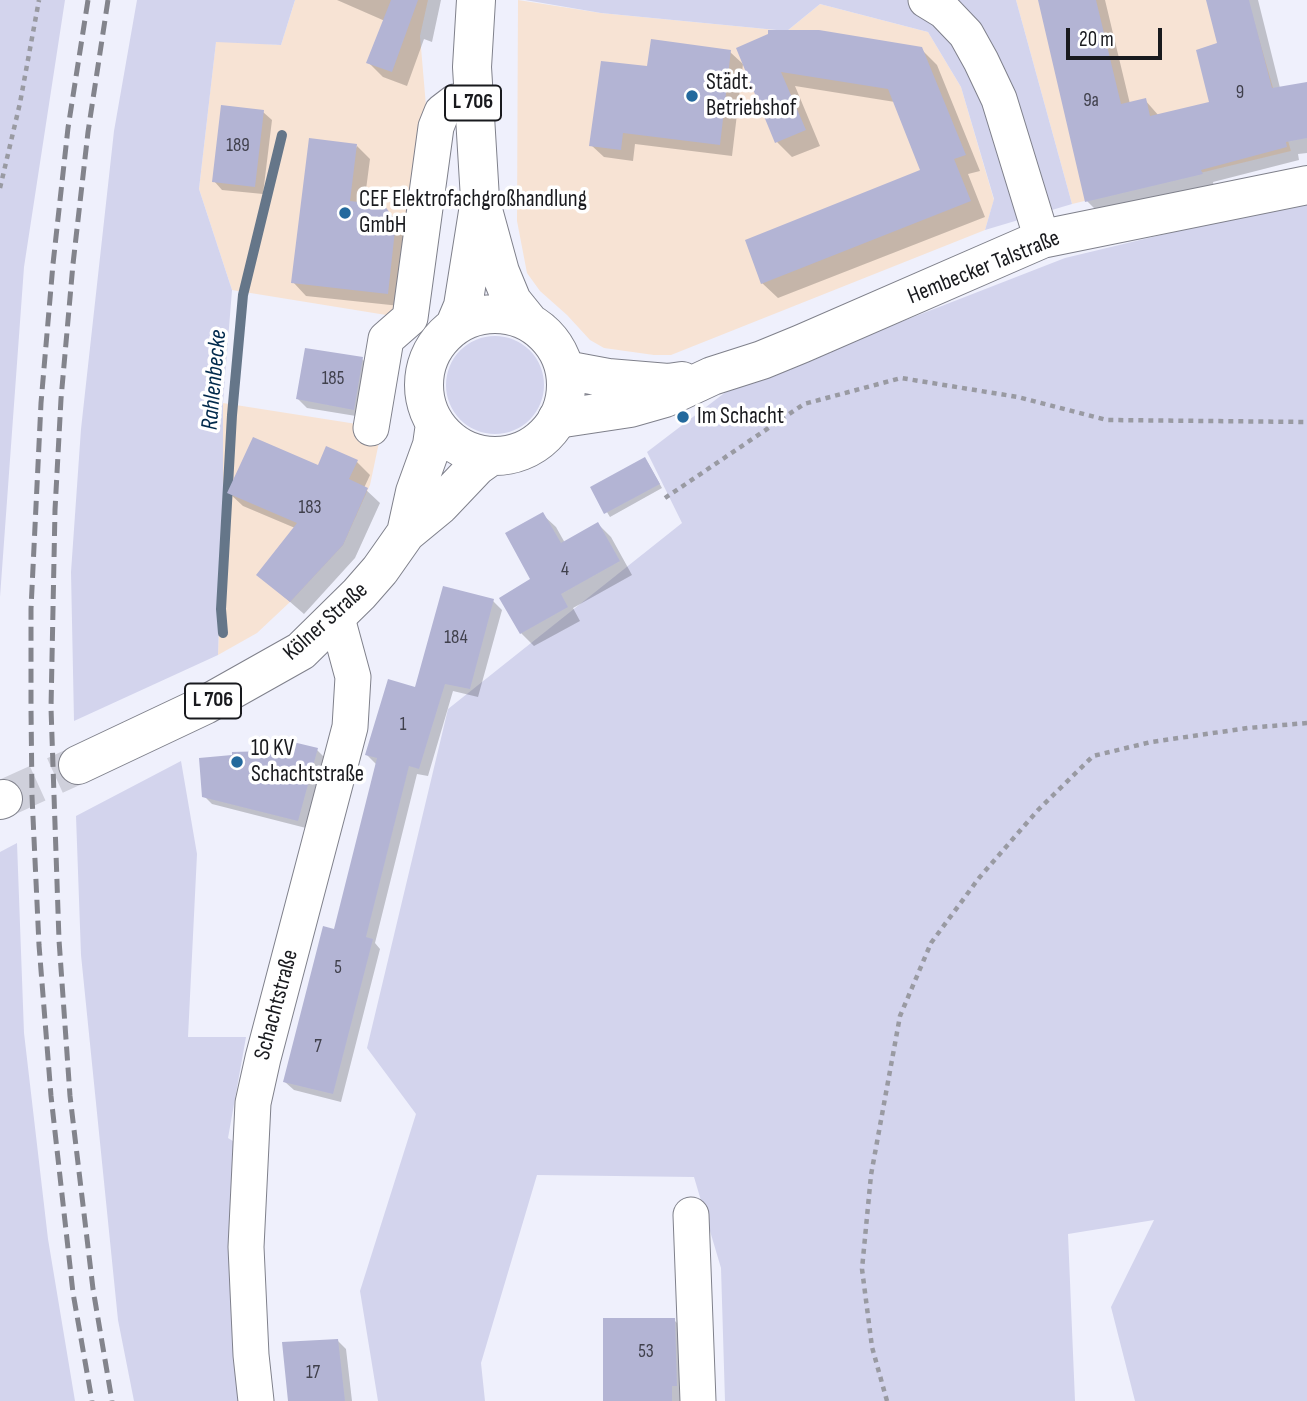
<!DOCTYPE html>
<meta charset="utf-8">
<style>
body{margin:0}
#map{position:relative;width:1307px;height:1401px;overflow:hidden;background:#eff0fc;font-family:"Sofia Sans Condensed",sans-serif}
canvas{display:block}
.scale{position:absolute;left:1066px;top:28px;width:96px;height:32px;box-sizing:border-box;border:4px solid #191a1e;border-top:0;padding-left:9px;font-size:21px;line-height:24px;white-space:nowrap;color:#191a1e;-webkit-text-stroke:5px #fff;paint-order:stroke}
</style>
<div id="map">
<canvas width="1307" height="1401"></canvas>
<div class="scale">20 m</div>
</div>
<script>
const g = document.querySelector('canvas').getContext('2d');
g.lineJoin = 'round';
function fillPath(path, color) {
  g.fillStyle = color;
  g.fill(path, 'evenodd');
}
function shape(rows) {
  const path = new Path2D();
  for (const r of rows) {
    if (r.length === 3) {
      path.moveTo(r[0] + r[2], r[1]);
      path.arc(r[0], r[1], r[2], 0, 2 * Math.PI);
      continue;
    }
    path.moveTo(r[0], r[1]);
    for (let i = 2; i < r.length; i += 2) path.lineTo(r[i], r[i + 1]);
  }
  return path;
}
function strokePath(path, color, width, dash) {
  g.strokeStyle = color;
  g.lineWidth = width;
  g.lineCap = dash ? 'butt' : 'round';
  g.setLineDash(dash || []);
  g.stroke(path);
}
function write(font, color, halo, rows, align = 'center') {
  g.font = font + ' "Sofia Sans Condensed",sans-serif';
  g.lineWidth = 7;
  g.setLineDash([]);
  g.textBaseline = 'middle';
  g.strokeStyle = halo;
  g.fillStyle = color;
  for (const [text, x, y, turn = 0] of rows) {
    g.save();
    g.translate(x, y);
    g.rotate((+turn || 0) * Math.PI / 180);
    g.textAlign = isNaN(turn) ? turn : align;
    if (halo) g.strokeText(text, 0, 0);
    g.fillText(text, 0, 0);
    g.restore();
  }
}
fillPath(shape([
 [295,0,428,0,420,36,426,106,417,320,232,290,199,189,216,41,281,45],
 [518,0,601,13,787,31,820,4,928,32,961,87,994,200,985,230,671,355,654,355,604,348,590,340,567,315,540,291,527,273,517,221],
 [1016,0,1248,0,1291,151,1072,204],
 [223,403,382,428,370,485,343,545,290,602,257,633,218,655,223,495]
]), '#f7e3d4');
fillPath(shape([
 [0,0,65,0,24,267,0,597],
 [137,0,295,0,281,45,216,42,199,189,232,290,223,403,223,495,218,655,74,721,71,572,81,429,114,131],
 [525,0,1016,0,1072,204,985,230,994,199,961,87,928,32,820,4,787,31,601,13],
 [1307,200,1307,1401,1135,1401,1111,1307,1154,1220,1068,1234,1075,1401,725,1401,721,1268,694,1177,537,1175,481,1363,485,1401,378,1401,360,1291,416,1114,367,1048,448,709,682,523,647,452,731,388,1065,258],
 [495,385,49],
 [181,761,197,854,188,1037,246,1037,228,1138,236,1143,242,1401,134,1401,118,1320,81,955,76,816],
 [17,843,24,1033,48,1239,75,1401,0,1401,0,852]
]), '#d3d4ed');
fillPath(shape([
 [337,0,441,0,432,42,424,39,407,86,383,77,368,62,385,21],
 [1039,0,1105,0,1130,104,1145,100,1159,116,1211,103,1219,45,1208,0,1258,0,1280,88,1307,84,1307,153,1298,154,1299,160,1213,182,1214,187,1100,214,1087,201],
 [738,49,921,49,937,65,980,171,968,174,985,217,778,298,762,283,923,171,895,102,795,86,820,146,792,157,777,142],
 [730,52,743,64,732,156,635,144,633,161,604,157,591,145],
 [263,112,272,120,263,194,222,190,214,181],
 [357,146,370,159,364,205,383,207,409,236,400,306,306,296,293,282],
 [362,359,370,367,362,417,307,408,298,399],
 [357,462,370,475,364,488,380,503,355,558,304,614,258,574,295,528,243,506,229,493,319,468],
 [648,463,662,488,610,517,592,488],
 [542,514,556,527,565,543,598,524,611,537,632,575,573,608,580,621,534,646,521,633,533,580],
 [493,601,502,610,478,697,453,691,428,776,417,774,375,943,380,949,341,1102,294,1090,285,1082,335,931,376,764,367,755,416,690],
 [317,750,325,758,306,828,212,804,204,796,233,757],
 [674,1320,687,1333,684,1401,605,1401],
 [337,1340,346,1349,352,1401,289,1401]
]), '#0003');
strokePath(shape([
 [223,633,221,609,232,415,243,295,282,135]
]), '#657689', 10);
fillPath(shape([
 [391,0,418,0,392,72,366,63],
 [1038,0,1096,0,1121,104,1146,98,1150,116,1209,102,1196,50,1217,43,1206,0,1249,0,1272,88,1307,82,1307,138,1286,142,1287,147,1201,170,1203,174,1085,202],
 [768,30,819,30,922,47,966,155,954,159,971,201,761,284,745,240,920,170,888,89,781,72,806,130,775,143,736,48,768,34],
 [651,39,731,50,720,145,623,133,621,150,589,146,601,61,647,66],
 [221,105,264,110,255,187,212,182],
 [309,138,357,144,350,201,384,205,396,221,388,294,291,283],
 [305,348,363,357,354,410,296,399],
 [253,437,318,465,326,446,358,460,349,479,368,488,343,545,290,602,256,575,297,523,227,493],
 [645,457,660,484,604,514,590,487],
 [543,512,561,543,598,522,620,561,561,594,568,607,520,634,499,598,530,579,505,533],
 [443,586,494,599,470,689,445,684,419,769,409,766,366,937,373,939,333,1094,283,1082,323,926,334,929,377,758,365,755,388,679,415,687],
 [272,737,318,748,298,821,202,797,199,758,232,755,232,752,268,751],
 [603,1318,675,1318,677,1386,672,1386,672,1401,603,1401],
 [338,1339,345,1401,288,1401,282,1342]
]), '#b3b4d4');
strokePath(shape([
 [3,799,78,765]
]), '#cfd0db', 38, [38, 19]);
const street = shape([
 [926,0,944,11,966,34,981,61,999,99,1042,239],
 [371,428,386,339,410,318,436,127,442,112,455,102,473,101],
 [691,1215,698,1401],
 [256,1401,251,1355,246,1247,253,1103,263,1058,350,727,353,677,337,618]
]);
const secondary = shape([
 [565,370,608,378,668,383,682,381],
 [557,419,630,408,665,398,712,376,762,360,801,344,1042,239,1307,185]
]);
const primary = shape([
 [476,0,472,67,480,199,500,272,512,301,529,322],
 [495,385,71],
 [455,325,463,306,478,212],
 [406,533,415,492,432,445,435,424],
 [78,765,205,705,301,651,359,594,380,570,406,533,440,505,477,466,491,456],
 [0,800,3,799]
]);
strokePath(street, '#7f808b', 37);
strokePath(secondary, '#7f808b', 40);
strokePath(primary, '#7f808b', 40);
strokePath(shape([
 [0,188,20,103,39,0],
 [665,498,804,404,901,378,1018,397,1107,420,1307,422],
 [887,1401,872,1347,862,1269,871,1175,900,1016,931,943,979,878,1038,810,1093,756,1151,742,1248,728,1307,723]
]), '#999aa2', 4.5, [5, 5]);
strokePath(street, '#fff', 35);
strokePath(secondary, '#fff', 38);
strokePath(primary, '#fff', 38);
strokePath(shape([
 [88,0,68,128,53,264,41,403,31,609,31,708,32,796,39,945,51,1096,73,1293,92,1401],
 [108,0,88,132,73,264,61,399,55,510,51,708,59,940,70,1096,93,1289,112,1401]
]), '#83848c', 5, [14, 7]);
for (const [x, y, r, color] of [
 [692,96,7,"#23699d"],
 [345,213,7,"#23699d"],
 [683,417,7,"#23699d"],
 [237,762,7,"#23699d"]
]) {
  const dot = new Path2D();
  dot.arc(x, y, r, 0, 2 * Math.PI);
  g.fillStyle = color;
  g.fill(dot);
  strokePath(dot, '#fff', 2.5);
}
write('19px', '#40404c', null, [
 ["9",1240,93],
 ["9a",1091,101],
 ["189",238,146],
 ["185",333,379],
 ["183",310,508],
 ["4",565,570],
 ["184",456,638],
 ["1",403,725],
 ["5",338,968],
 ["7",318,1047],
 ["53",646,1352],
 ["17",313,1373]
]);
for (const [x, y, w] of [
 [473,103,56],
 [213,701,56]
]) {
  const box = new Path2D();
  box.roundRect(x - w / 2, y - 17.5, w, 35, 5);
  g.fillStyle = '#fff';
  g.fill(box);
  strokePath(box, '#191a1e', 2);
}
write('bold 21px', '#191a1e', null, [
 ["L 706",473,103],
 ["L 706",213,701]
]);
write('23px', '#191a1e', '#fff', [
 ["Städt.",706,83],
 ["Betriebshof",706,109],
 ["CEF Elektrofachgroßhandlung",359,200],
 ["GmbH",359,226],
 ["Im Schacht",697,417],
 ["10 KV",251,749],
 ["Schachtstraße",251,775]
], 'left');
write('23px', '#191a1e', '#fff', [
 ["Hembecker Talstraße",984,268,-22],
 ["Kölner Straße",326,622,-42],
 ["Schachtstraße",277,1005,-75]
]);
write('italic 24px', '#012a4c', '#fff', [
 ["Rahlenbecke",215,380,-85]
]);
</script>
